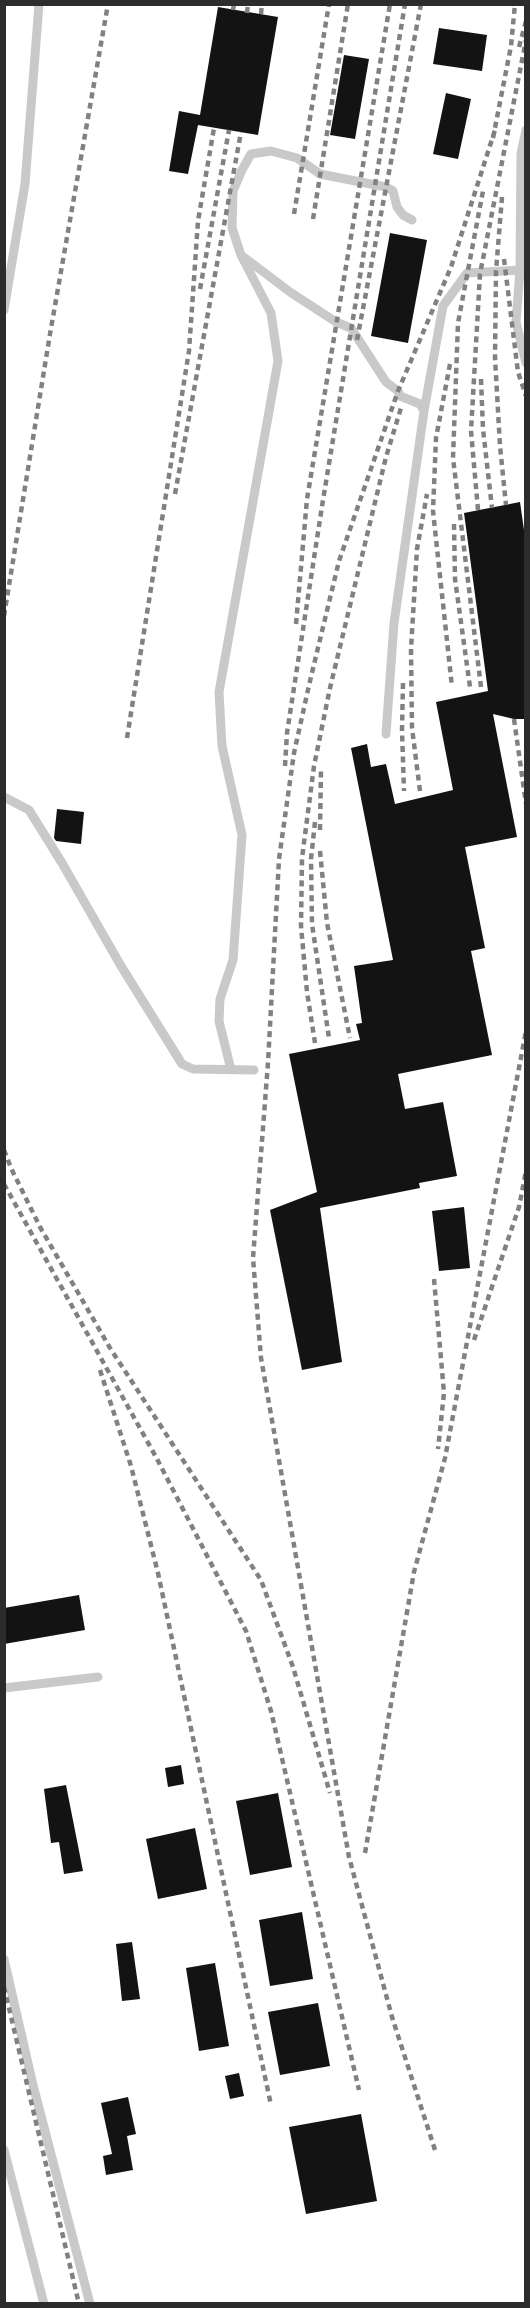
<!DOCTYPE html>
<style>
body{margin:0}
#map{position:relative;width:530px;height:2308px;overflow:hidden;background:#fff;font-family:"Open Sans",sans-serif}
canvas{display:block}
.frame{position:absolute;inset:0;border:6px solid #2c2c2c;pointer-events:none}
</style>
<div id="map">
<canvas width="530" height="2308"></canvas>
<div class="frame"></div>
</div>
<script>
const g = document.querySelector('canvas').getContext('2d');
g.lineJoin = 'round';
function fillPath(path, color) {
  g.fillStyle = color;
  g.fill(path, 'evenodd');
}
function shape(rows) {
  const path = new Path2D();
  for (const r of rows) {
    path.moveTo(r[0], r[1]);
    for (let i = 2; i < r.length; i += 2) path.lineTo(r[i], r[i + 1]);
  }
  return path;
}
function strokePath(path, color, width, dash) {
  g.strokeStyle = color;
  g.lineWidth = width;
  g.lineCap = dash ? 'butt' : 'round';
  g.setLineDash(dash || []);
  g.stroke(path);
}
fillPath(shape([
 [218,7,278,17,258,135,198,125,188,174,169,171,179,111,200,115],
 [439,28,487,35,482,71,433,64],
 [344,55,369,59,355,139,330,135],
 [446,93,471,99,458,159,433,154],
 [390,233,427,240,408,343,371,336],
 [520,502,525,537,525,719,514,719,493,714,517,837,465,847,485,948,471,951,492,1055,398,1074,405,1109,443,1102,457,1176,419,1183,420,1188,320,1208,342,1362,302,1370,270,1210,317,1192,289,1054,360,1040,356,1024,362,1023,354,966,393,960,351,748,367,744,371,767,386,764,395,804,453,790,436,702,488,691,464,513],
 [57,809,84,812,81,844,56,841,54,838],
 [464,1207,470,1268,439,1271,432,1211],
 [79,1595,85,1630,4,1644,4,1608],
 [181,1765,184,1784,168,1787,165,1768],
 [66,1785,83,1871,64,1874,59,1842,51,1843,44,1789],
 [278,1793,292,1867,250,1875,236,1801],
 [195,1828,207,1889,158,1899,146,1839],
 [302,1912,313,1979,270,1986,259,1920],
 [132,1942,140,1999,122,2001,116,1944],
 [215,1963,229,2046,199,2051,186,1968],
 [318,2003,330,2066,280,2075,268,2012],
 [239,2073,244,2096,230,2099,225,2076],
 [128,2097,136,2134,127,2136,133,2170,106,2175,103,2156,112,2154,101,2103],
 [361,2114,377,2201,306,2214,289,2127]
]), '#131313');
strokePath(shape([
 [526,130,521,154,520,270,516,322,526,363],
 [4,310,25,184,39,4],
 [424,411,443,306,467,273,520,270],
 [386,734,394,623,424,411,420,404,400,396,398,391,386,382,351,328,336,322,290,292,241,255,232,228,233,191,242,170,251,154,271,151,297,158,320,174,386,187,393,191,397,207,403,215,412,220],
 [4,797,29,810,62,863,121,966,182,1064,193,1069,254,1070],
 [231,1070,219,1021,220,999,233,960,242,835,222,746,219,692,278,361,271,313,242,257],
 [4,1688,98,1677],
 [4,1959,33,2085,90,2304],
 [4,2150,44,2304]
]), '#c9c9c9', 9);
strokePath(shape([
 [233,10,234,4],
 [247,13,248,4],
 [261,14,262,4],
 [519,47,526,21],
 [493,138,511,46,515,4],
 [502,197,496,271,495,358,500,446,506,505],
 [294,214,329,4],
 [313,219,348,4],
 [504,259,518,372,526,396],
 [200,289,229,130],
 [357,340,421,4],
 [450,364,436,438,433,511,452,687],
 [481,379,483,429,492,508],
 [175,494,241,132],
 [478,510,471,431,480,274,526,40],
 [454,524,455,579,470,687],
 [4,616,50,334,108,4],
 [296,624,307,499,390,4],
 [403,683,402,730,404,791],
 [481,687,453,458,458,323,483,191],
 [514,719,526,804],
 [127,738,189,351,198,221,214,128],
 [285,766,287,733,323,500,405,4],
 [420,791,412,728,411,649,417,549,427,494],
 [315,822,311,859,312,924,329,1038],
 [320,830,321,770],
 [320,851,327,923,350,1038],
 [315,1043,307,992,301,926,302,858,314,766,330,688,386,457,401,408],
 [4,1150,11,1168,40,1227,110,1348,261,1580,293,1667,330,1793],
 [4,1184,156,1457,246,1631,271,1711,359,2090],
 [434,1279,444,1393,438,1449],
 [474,1340,519,1207,526,1171],
 [100,1370,131,1466,158,1573,271,2105],
 [365,1853,414,1572,445,1458,526,1031],
 [4,1987,79,2304],
 [435,2150,392,2017,349,1857,261,1358,253,1258,268,1063,279,859,294,753,310,681,339,561,398,391,451,267,495,130]
]), '#818181', 4.5, [6, 4.5]);
</script>
